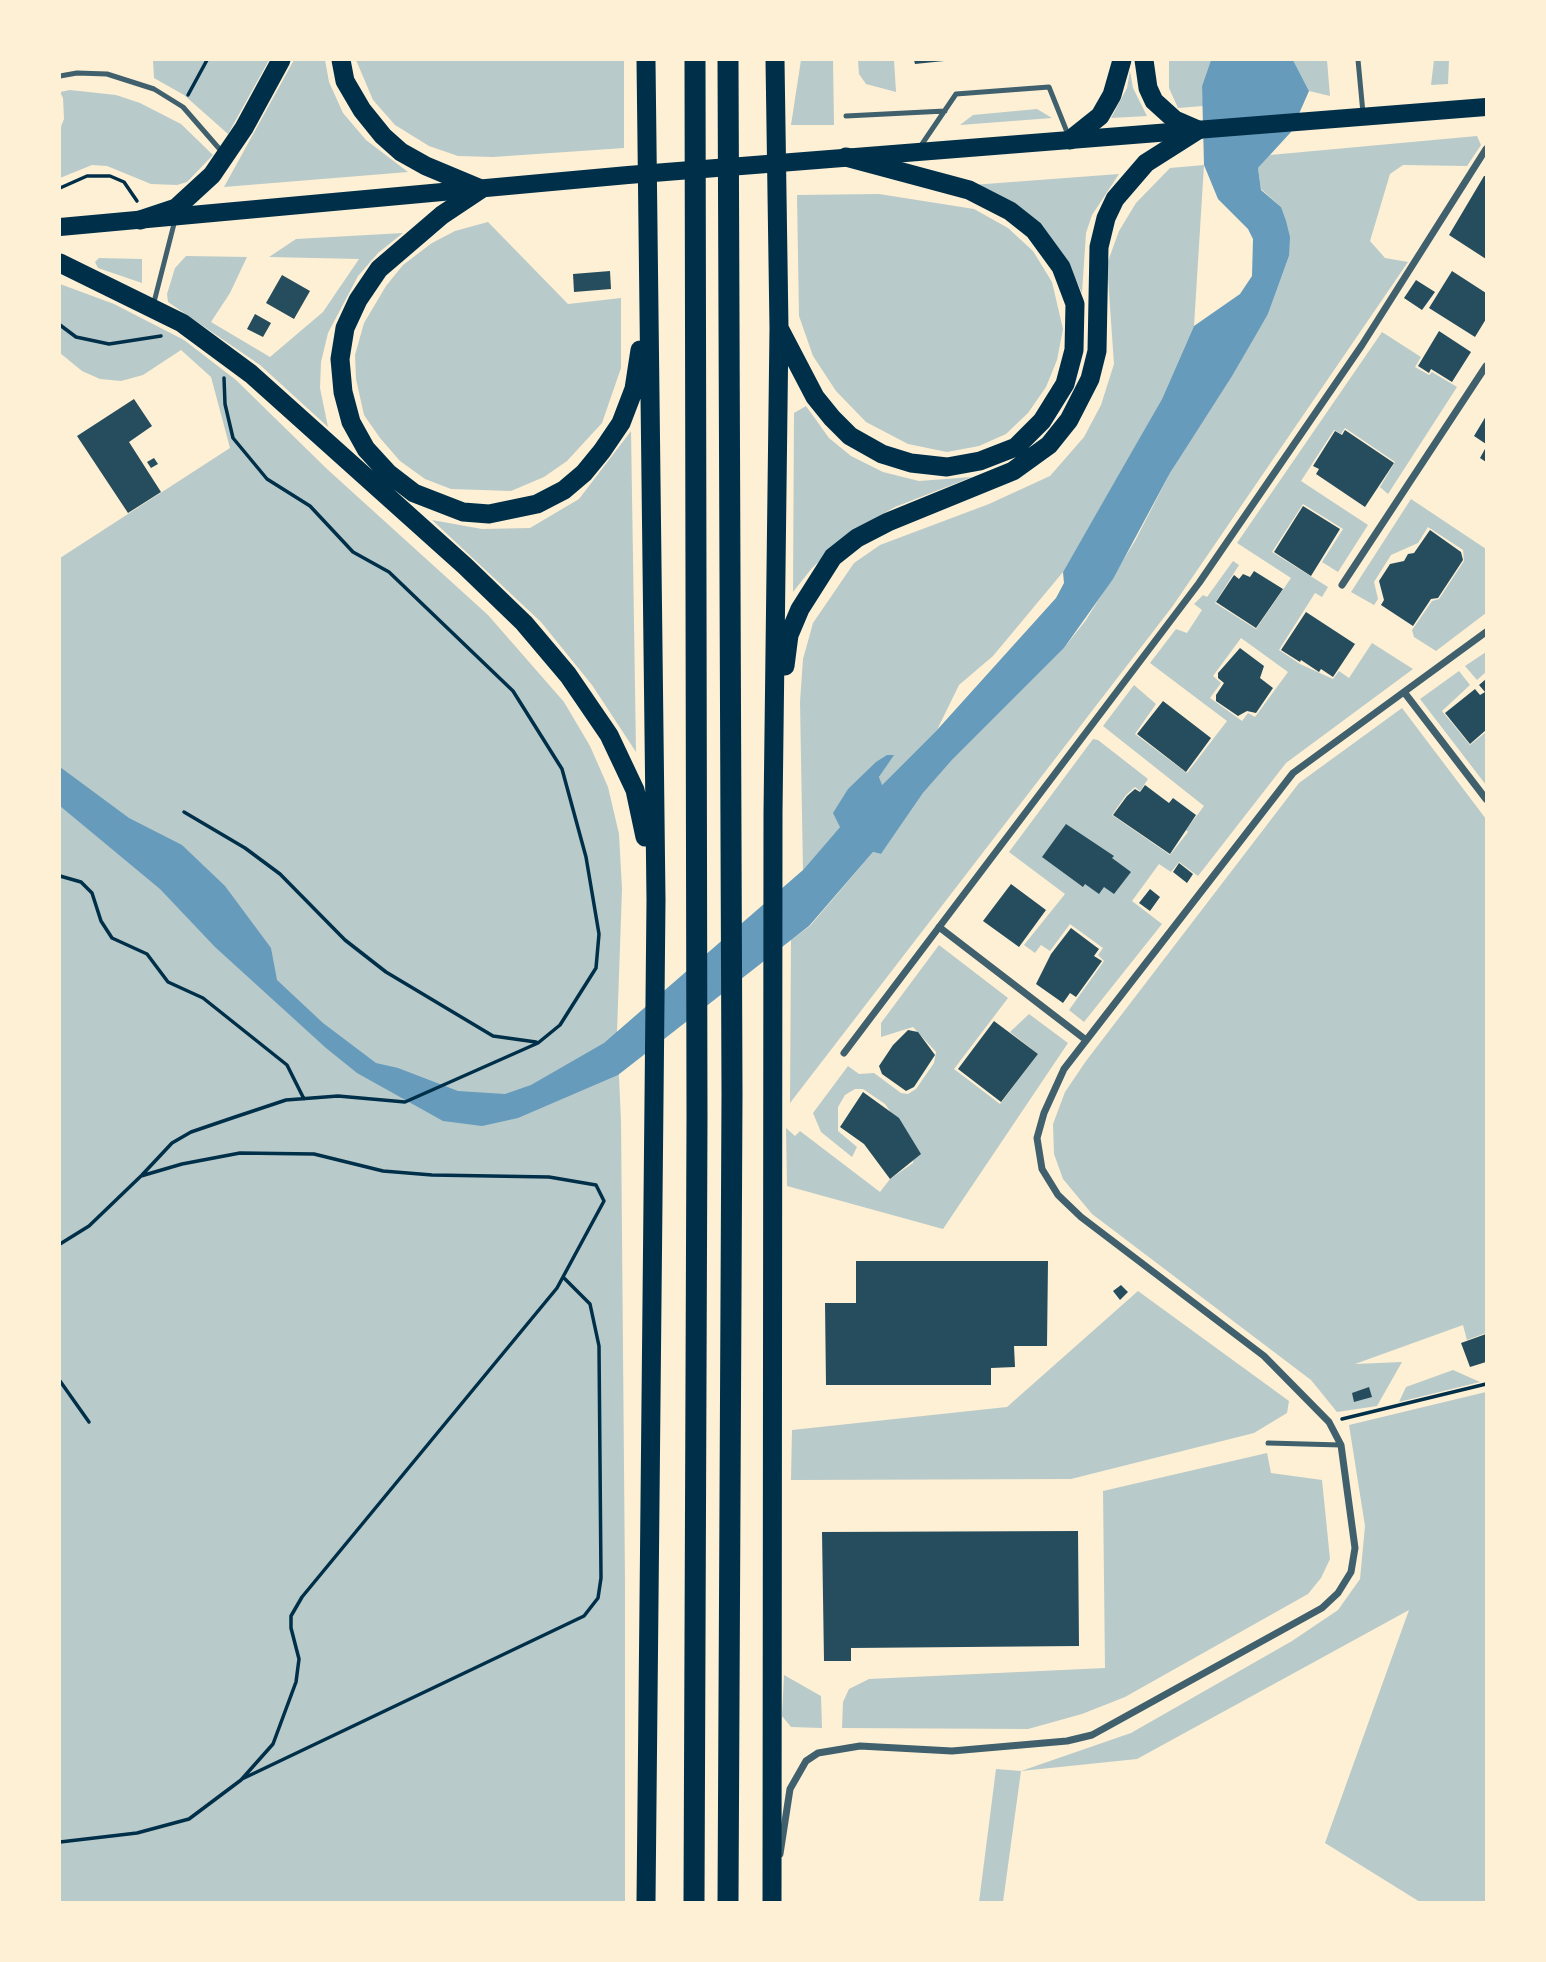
<!DOCTYPE html>
<style>
body{margin:0}
#map{position:relative;width:1546px;height:1962px;overflow:hidden;background:#fdf0d5;font-family:"Archivo Narrow",sans-serif}
canvas{display:block}
.frame{position:absolute;inset:0;border:61px solid #fdf0d5;pointer-events:none}
</style>
<div id="map">
<canvas width="1546" height="1962"></canvas>
<div class="frame"></div>
</div>
<script>
const g = document.querySelector('canvas').getContext('2d');
g.lineJoin = 'round';
function fillPath(path, color) {
  g.fillStyle = color;
  g.fill(path, 'evenodd');
}
function shape(rows) {
  const path = new Path2D();
  for (const r of rows) {
    path.moveTo(r[0], r[1]);
    for (let i = 2; i < r.length; i += 2) path.lineTo(r[i], r[i + 1]);
  }
  return path;
}
function strokePath(path, color, width, dash) {
  g.strokeStyle = color;
  g.lineWidth = width;
  g.lineCap = dash ? 'butt' : 'round';
  g.setLineDash(dash || []);
  g.stroke(path);
}
fillPath(shape([
 [153,60,269,60,228,134,184,95,154,78],
 [294,60,325,60,329,82,343,113,366,140,408,172,224,187],
 [356,60,624,60,624,148,493,157,458,156,429,146,395,125,373,100],
 [801,60,833,60,834,125,791,125],
 [858,60,894,60,896,92,866,84,859,74],
 [1169,60,1211,60,1202,86,1203,106,1178,108,1169,88],
 [1293,60,1327,60,1330,96,1309,91],
 [1434,60,1449,60,1448,84,1431,85],
 [1130,71,1133,88,1147,116,1111,118,1127,88],
 [70,90,116,95,140,103,181,124,213,155,187,182,177,185,151,184,107,166,92,165,60,178,60,129,64,119,63,98,60,92],
 [1037,109,1052,118,960,125,973,115],
 [1477,136,1481,145,1467,166,1403,165,1390,174,1370,241,1385,258,1408,262,1172,607,790,1103,791,940,810,926,873,852,881,854,923,793,952,760,1064,648,1086,620,1135,541,1170,473,1268,314,1289,256,1281,207,1261,189,1258,168,1270,155],
 [1204,165,1194,326,1162,399,1113,486,1063,572,993,656,959,685,937,730,881,786,879,777,893,755,840,827,803,870,800,702,803,659,813,623,854,563,880,545,989,504,1050,476,1084,437,1101,405,1114,364,1107,264,1119,231,1136,203,1170,168],
 [1119,174,1092,215,1086,233,1082,293,1066,258,972,185],
 [879,194,974,209,1008,228,1033,251,1052,282,1063,329,1057,360,1046,387,1028,413,1006,434,979,446,947,452,908,444,866,422,836,391,813,356,799,316,797,195],
 [488,222,568,304,621,298,621,368,602,423,567,461,544,477,511,491,451,489,425,479,400,461,380,438,364,415,356,379,355,355,364,323,386,286,403,265,432,243,455,231],
 [403,233,378,253,358,276,328,333,321,362,320,388,328,427,260,365,168,302,167,294,175,268,186,256,247,257,230,293,211,322,270,357,323,312,359,259,269,257,296,239],
 [99,258,142,259,142,283,98,268,95,262],
 [60,284,114,304,184,340,236,380,327,469,488,615,564,702,590,746,608,787,619,834,622,889,617,1032,621,1121,625,1582,625,1902,60,1902,60,558,230,448,211,377,181,350,143,375,121,381,100,379,82,371,60,353],
 [1382,332,1421,357,1415,367,1429,375,1432,372,1457,387,1388,494,1380,487,1395,462,1345,428,1341,434,1334,430,1301,481,1368,525,1338,572,1322,562,1343,529,1303,504,1272,552,1328,587,1322,597,1315,593,1279,650,1300,664,1333,679,1339,671,1349,678,1372,643,1413,669,1286,763,1198,876,1179,862,1171,872,1159,864,1132,901,1162,924,1084,1022,1069,1010,1104,961,1098,955,1103,948,1070,924,1050,951,1041,945,1035,953,1024,945,1065,894,1009,852,1093,739,1098,740,1148,779,1140,791,1135,787,1126,795,1112,815,1170,855,1188,832,1186,830,1204,806,1103,726,1134,685,1156,704,1135,734,1187,773,1227,721,1150,663,1176,629,1187,633,1202,610,1194,604,1203,595,1207,597,1233,561,1239,565,1215,603,1256,629,1291,578,1237,543],
 [1241,638,1288,672,1255,717,1248,713,1242,721,1210,698,1221,683,1213,676],
 [806,406,829,438,851,456,883,472,919,481,972,477,895,507,849,533,812,568,793,592,794,413],
 [631,431,636,752,592,685,541,622,432,520,482,529,530,528,579,499],
 [1411,499,1486,549,1486,613,1436,651,1414,637,1412,630,1432,601,1439,599,1464,561,1463,550,1428,527,1418,543,1391,555,1374,582,1378,599,1374,605,1351,592],
 [1486,652,1486,672,1477,680,1465,666],
 [1459,671,1470,685,1442,711,1470,745,1486,732,1486,785,1420,699],
 [1402,708,1486,819,1486,1333,1467,1340,1463,1325,1355,1364,1402,1362,1377,1406,1337,1412,1311,1380,1092,1214,1063,1179,1054,1154,1053,1124,1065,1092,1086,1061,1299,783],
 [939,945,1008,998,954,1069,1000,1104,1038,1054,1010,1032,1029,1014,1068,1043,943,1229,787,1186,786,1128,795,1136,800,1131,880,1192,890,1179,913,1163,915,1147,885,1104,863,1089,855,1089,845,1095,838,1107,838,1131,857,1147,852,1157,821,1132,813,1113,848,1066,859,1074,874,1073,901,1093,908,1094,916,1089,934,1063,936,1052,913,1027,881,1037,881,1023],
 [1138,1291,1289,1401,1287,1413,1254,1433,1071,1479,791,1480,792,1430,1007,1407],
 [1453,1370,1480,1382,1399,1402,1406,1387],
 [1486,1392,1486,1902,1420,1902,1325,1843,1409,1610,1137,1759,1021,1771,1003,1902,979,1902,996,1769,1021,1771,1131,1733,1292,1641,1338,1610,1360,1579,1365,1526,1349,1425],
 [1267,1453,1271,1473,1322,1480,1330,1559,1321,1578,1308,1594,1125,1697,1082,1714,1028,1729,842,1728,843,1702,849,1689,869,1679,1105,1668,1103,1491],
 [784,1675,821,1696,822,1728,791,1727,782,1716]
]), '#b9caca');
fillPath(shape([
 [1211,60,1293,60,1309,91,1291,132,1258,168,1261,190,1281,207,1286,221,1290,237,1289,256,1268,314,1232,376,1170,473,1113,579,1064,648,952,760,923,793,881,854,873,852,809,926,618,1075,518,1118,482,1126,443,1121,357,1073,326,1048,215,947,160,889,60,806,60,767,129,818,182,845,225,886,271,948,277,980,323,1023,376,1063,398,1068,458,1091,505,1094,531,1085,604,1043,803,870,840,827,833,813,848,789,876,762,887,755,894,755,879,777,882,785,937,730,1056,598,1064,583,1063,572,1162,399,1194,326,1240,294,1252,276,1253,239,1248,229,1218,199,1204,165,1202,86]
]), '#669bbc');
fillPath(shape([
 [914,60,943,60,944,61,915,64],
 [1484,176,1486,176,1486,259,1449,235],
 [610,271,611,289,574,292,573,274],
 [1452,271,1486,293,1486,319,1475,337,1429,308],
 [282,275,310,291,294,319,266,303],
 [1416,280,1435,292,1422,310,1404,298],
 [255,314,271,323,263,337,247,329],
 [1439,331,1471,352,1452,382,1431,369,1429,373,1418,366],
 [134,399,152,426,129,442,161,492,128,513,77,436],
 [1486,416,1486,444,1474,436],
 [1345,430,1394,463,1365,507,1316,474,1319,469,1313,466,1335,431,1342,435],
 [1486,447,1486,462,1480,458],
 [154,458,158,464,151,468,147,462],
 [1303,506,1340,529,1311,576,1274,552],
 [1430,530,1461,552,1463,560,1438,598,1431,599,1413,626,1381,605,1384,600,1379,581,1390,564,1404,561,1408,554,1414,553],
 [1254,571,1283,589,1256,628,1216,602,1234,575,1239,579,1243,574,1250,577],
 [1306,612,1355,644,1333,677,1321,669,1319,672,1301,660,1300,662,1281,650],
 [1240,648,1264,666,1260,678,1273,688,1256,713,1247,711,1238,716,1216,701,1216,695,1224,683,1218,678,1218,673],
 [1486,679,1486,730,1470,744,1445,713,1475,689,1480,695,1485,692,1479,685],
 [1163,701,1211,738,1186,772,1137,734],
 [1145,785,1169,803,1173,798,1196,815,1170,854,1113,815,1127,796,1135,789,1140,792],
 [1066,824,1114,856,1112,858,1131,872,1114,894,1104,887,1099,894,1085,884,1083,887,1042,857],
 [1179,863,1193,874,1187,883,1173,872],
 [1011,884,1046,910,1019,947,983,921],
 [1150,889,1160,897,1150,911,1139,903],
 [1071,928,1099,949,1094,956,1102,961,1076,997,1070,993,1063,1003,1036,984,1051,954],
 [994,1021,1038,1054,1001,1102,958,1069],
 [908,1030,918,1032,935,1055,914,1087,906,1091,882,1074,879,1066,893,1045],
 [863,1092,899,1118,921,1154,890,1179,864,1144,840,1127],
 [856,1261,1048,1261,1047,1346,1014,1346,1015,1367,991,1368,991,1385,826,1385,825,1303,856,1303],
 [1121,1285,1128,1292,1120,1300,1113,1291],
 [1486,1334,1486,1362,1470,1367,1461,1343],
 [1369,1387,1372,1397,1354,1402,1352,1393],
 [1078,1531,1079,1646,851,1648,851,1661,824,1661,822,1532]
]), '#264d5e');
strokePath(shape([
 [188,95,207,60],
 [60,188,87,176,110,176,124,182,137,201],
 [60,325,76,337,109,344,161,336],
 [184,812,245,848,280,874,345,940,386,972,493,1036,536,1042],
 [60,876,81,882,92,893,101,921,112,938,147,954,168,982,203,998,287,1065,304,1099],
 [142,1175,172,1143,191,1132,235,1117,286,1100,338,1096,405,1102,538,1043,560,1025,596,968,599,934,586,857,562,769,513,691,389,572,353,552,310,506,267,479,233,438,225,404,224,378],
 [60,1244,89,1226,141,1176,182,1164,240,1153,314,1154,383,1171,432,1175,549,1177,596,1185,604,1201,557,1288,302,1597,291,1616,291,1628,299,1659,296,1682,273,1744,241,1780,189,1819,137,1833,60,1842],
 [60,1381,89,1422],
 [1342,1419,1486,1384],
 [242,1779,584,1616,598,1598,601,1578,599,1346,590,1304,564,1278]
]), '#003049', 3.5);
strokePath(shape([
 [1358,60,1363,113],
 [60,76,77,73,107,74,154,89,183,107,223,153],
 [846,116,945,111],
 [920,147,956,94,1049,87,1069,137],
 [153,306,175,220],
 [1268,1443,1341,1445]
]), '#3f606c', 5);
strokePath(shape([
 [1342,585,1486,366],
 [1404,692,1486,799],
 [939,927,1086,1040],
 [844,1053,1199,583,1362,345,1486,149],
 [780,1854,790,1789,806,1761,818,1753,860,1746,952,1751,1067,1741,1092,1735,1322,1608,1338,1593,1351,1572,1355,1548,1341,1445,1329,1422,1264,1356,1081,1217,1058,1195,1042,1169,1037,1138,1044,1113,1064,1069,1293,773,1486,632]
]), '#3f606c', 7);
strokePath(shape([
 [60,227,628,175,1486,107]
]), '#003049', 18);
strokePath(shape([
 [341,60,345,81,362,110,383,136,401,152,426,166,481,189],
 [1144,60,1148,88,1154,101,1175,120,1198,130],
 [1070,140,1100,116,1112,95,1122,60],
 [481,189,442,215,379,269,358,300,345,328,340,359,343,392,351,422,366,449,388,473,414,493,463,512,489,514,537,504,564,490,584,473,602,451,621,423,634,389,640,350],
 [140,220,176,208,212,175,244,128,281,60],
 [60,263,182,323,251,374,465,566,524,623,568,675,609,735,635,790,645,837],
 [780,330,815,397,832,418,850,436,882,454,911,463,947,467,980,461,1016,447,1042,421,1065,384,1074,350,1075,304,1061,267,1034,230,1010,211,969,190,846,157],
 [785,666,789,635,800,609,833,557,857,538,888,522,1013,471,1049,445,1069,420,1090,379,1097,351,1099,247,1106,218,1115,199,1146,163,1198,130],
 [646,1902,656,900,646,60],
 [772,1902,773,813,779,328,775,60]
]), '#003049', 19);
strokePath(shape([
 [728,60,732,1094,728,1902],
 [694,1902,697,1117,695,60]
]), '#003049', 21);
</script>
